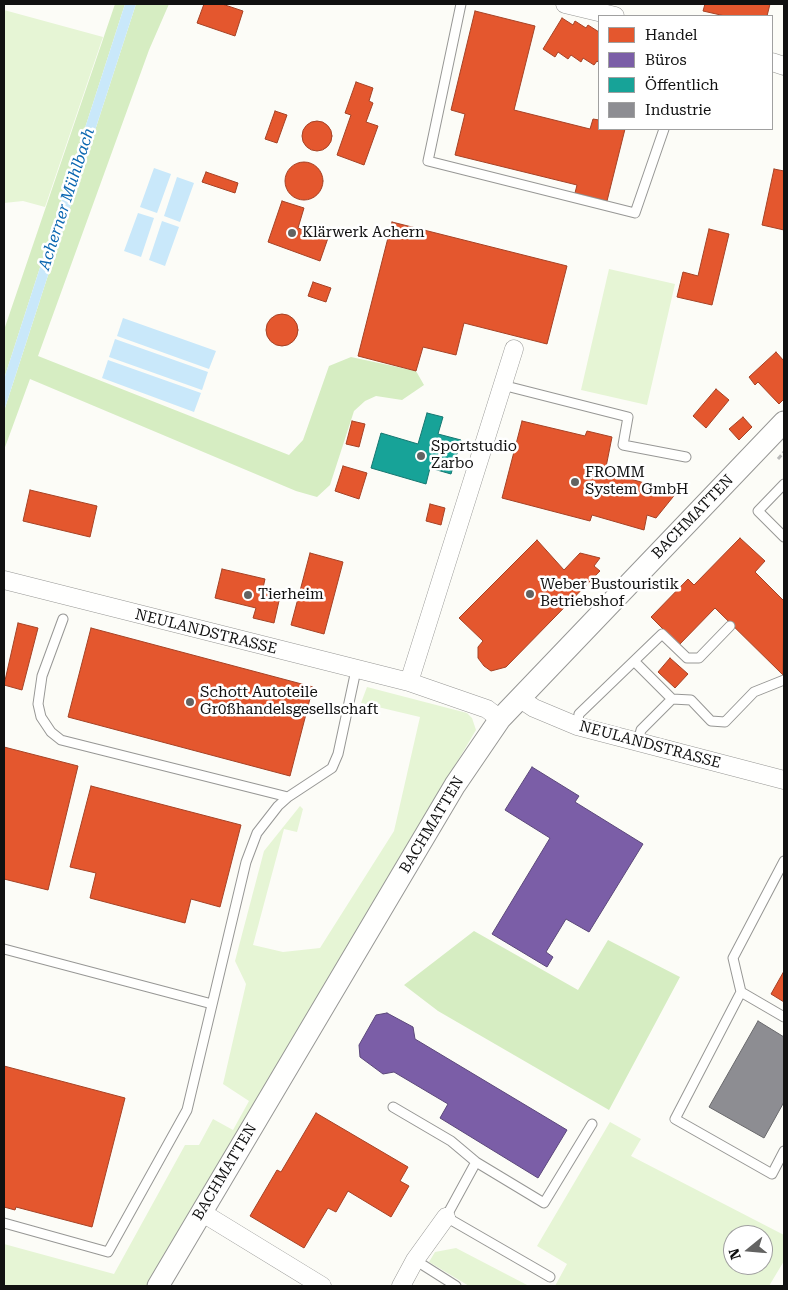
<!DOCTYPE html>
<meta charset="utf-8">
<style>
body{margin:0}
#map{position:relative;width:788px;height:1290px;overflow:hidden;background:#fcfcf7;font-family:"Roboto Serif",serif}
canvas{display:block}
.frame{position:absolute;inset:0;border:5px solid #111;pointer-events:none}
.legend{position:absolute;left:598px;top:15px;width:175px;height:115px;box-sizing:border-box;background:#fff;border:1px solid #a0a0a0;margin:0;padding:6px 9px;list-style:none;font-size:15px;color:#111}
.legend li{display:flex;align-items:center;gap:10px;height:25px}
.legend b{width:25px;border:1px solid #a0a0a0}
.north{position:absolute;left:723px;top:1225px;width:50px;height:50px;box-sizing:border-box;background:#fff;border:1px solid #a0a0a0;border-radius:50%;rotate:253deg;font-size:14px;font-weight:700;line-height:20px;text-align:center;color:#111}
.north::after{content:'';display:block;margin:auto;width:18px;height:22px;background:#636362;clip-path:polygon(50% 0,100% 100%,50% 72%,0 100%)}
</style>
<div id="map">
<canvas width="788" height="1290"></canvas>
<div class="frame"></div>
<ul class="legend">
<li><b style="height:14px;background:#e4572e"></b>Handel</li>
<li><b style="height:14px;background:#7b5ea7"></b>Büros</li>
<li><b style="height:14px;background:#17a398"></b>Öffentlich</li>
<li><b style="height:14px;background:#8d8d92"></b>Industrie</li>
</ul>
<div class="north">N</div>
</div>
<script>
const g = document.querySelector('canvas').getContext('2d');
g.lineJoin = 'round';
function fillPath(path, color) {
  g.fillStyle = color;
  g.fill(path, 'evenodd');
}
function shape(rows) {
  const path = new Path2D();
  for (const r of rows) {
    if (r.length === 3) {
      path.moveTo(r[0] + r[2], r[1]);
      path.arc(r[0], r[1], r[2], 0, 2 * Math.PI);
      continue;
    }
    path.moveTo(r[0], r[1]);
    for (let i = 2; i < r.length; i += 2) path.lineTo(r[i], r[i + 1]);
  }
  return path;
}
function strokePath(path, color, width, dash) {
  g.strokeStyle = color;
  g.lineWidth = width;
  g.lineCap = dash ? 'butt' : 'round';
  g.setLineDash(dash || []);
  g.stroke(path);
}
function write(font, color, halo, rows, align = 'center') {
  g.font = font + ' "Roboto Serif",serif';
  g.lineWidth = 5;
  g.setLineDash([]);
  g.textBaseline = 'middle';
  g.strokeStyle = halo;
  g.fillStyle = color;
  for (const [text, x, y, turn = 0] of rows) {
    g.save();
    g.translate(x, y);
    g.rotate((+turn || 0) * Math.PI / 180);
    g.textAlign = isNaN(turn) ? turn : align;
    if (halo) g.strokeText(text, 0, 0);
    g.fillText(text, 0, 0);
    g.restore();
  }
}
fillPath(shape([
 [4,10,103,37,45,207,23,201,4,203],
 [609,269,675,284,647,405,581,390],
 [367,687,467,713,472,718,476,730,148,1286,4,1286,4,1244,114,1274,185,1145,199,1145,213,1119,233,1130,249,1101,223,1084,246,984,235,961,264,851,300,806,303,809,297,832,284,829,253,945,283,952,320,948,394,831,420,717,361,703],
 [610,1122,641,1139,631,1156,784,1235,784,1261,769,1286,555,1286,567,1264,537,1246],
 [733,1235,763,1235,763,1265,733,1265],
 [456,1248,529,1286,469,1286,429,1262,435,1252]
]), '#e6f5d5');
fillPath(shape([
 [115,4,125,4,4,379,4,330],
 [136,4,169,4,149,50,38,356,289,455,303,440,329,366,351,357,416,371,424,385,402,400,376,396,365,401,354,411,330,485,317,497,296,491,30,379,4,450,4,411],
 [474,931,578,990,608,940,680,977,609,1110,438,1011,404,985]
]), '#d6edc2');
fillPath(shape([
 [125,4,136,4,4,411,4,379],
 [154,168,171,174,157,213,140,207],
 [177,177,194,183,180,222,164,216],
 [138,213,154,218,141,257,124,251],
 [162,221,179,227,165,266,149,260],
 [123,318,216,351,209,369,117,336],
 [115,339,208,372,202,390,109,357],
 [108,360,201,393,194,412,102,378]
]), '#c9e8fa');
const shops = shape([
 [204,4,222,4,243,11,235,36,197,23,204,4],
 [705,4,770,4,767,16,725,16,703,11,705,4],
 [475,11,535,26,514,110,590,129,593,119,599,120,599,129,625,129,607,201,575,193,577,185,455,155,465,114,451,110,475,11],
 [562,18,573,25,575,21,586,28,588,25,599,32,599,63,597,61,594,65,583,58,581,62,571,55,568,59,558,52,555,57,543,49,562,18],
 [356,82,373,88,369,101,373,103,366,122,378,126,364,165,337,155,351,115,345,113,356,82],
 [275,111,287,115,277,143,265,139,275,111],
 [317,136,15],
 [304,181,19],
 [774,169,784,171,784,230,762,225,774,169],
 [206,172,238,183,235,193,202,182,206,172],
 [282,201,304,208,298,228,328,238,320,261,268,242,282,201],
 [392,222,567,266,547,344,464,323,456,355,423,347,416,371,358,356,392,222],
 [709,229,729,234,712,305,677,297,683,272,698,276,709,229],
 [313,282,331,288,326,302,308,296,313,282],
 [282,330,16],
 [776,352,784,361,784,399,779,404,758,382,755,385,749,377,776,352],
 [716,389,729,400,706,428,693,416,716,389],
 [743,417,752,427,739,440,729,429,743,417],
 [352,421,365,424,359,447,346,444,352,421],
 [522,421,585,436,587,431,612,437,605,472,677,492,656,518,647,515,644,530,592,515,590,521,502,498,522,421],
 [343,466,367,473,359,499,335,491,343,466],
 [30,490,97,506,90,537,23,521,30,490],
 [430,504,445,508,441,525,426,521,430,504],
 [740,538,765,561,755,572,784,601,783,675,715,608,679,645,651,617,688,579,694,585,740,538],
 [537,540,564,570,580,553,600,558,594,566,600,571,506,667,491,671,484,666,478,658,478,647,483,641,459,618,537,540],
 [310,553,343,562,324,634,291,625,310,553],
 [222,569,265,579,263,588,281,592,274,623,253,618,256,608,215,598,222,569],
 [18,623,38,628,22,690,4,685,18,623],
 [91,628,313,687,290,776,68,717,91,628],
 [670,658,688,674,675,688,658,672,670,658],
 [4,747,78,766,48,890,4,879,4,747],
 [91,786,241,825,220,907,191,899,185,923,90,898,96,873,70,867,91,786],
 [784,971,784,1002,771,994,784,971],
 [4,1066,125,1098,92,1227,16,1207,15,1210,4,1207,4,1066],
 [316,1113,408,1167,400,1181,409,1186,391,1217,348,1191,336,1212,328,1208,304,1248,250,1216,277,1170,281,1172,316,1113]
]);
fillPath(shops, '#e4572e');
strokePath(shops, '#a54225', 1);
const offices = shape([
 [532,767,579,796,575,802,643,844,589,932,566,919,546,952,553,957,547,967,492,934,550,838,505,810,532,767],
 [387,1013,413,1027,415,1039,567,1130,538,1178,440,1118,448,1104,394,1072,383,1074,360,1057,359,1045,376,1015,387,1013]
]);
fillPath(offices, '#7b5ea7');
strokePath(offices, '#5b477a', 1);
const public = shape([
 [427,413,443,417,438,434,461,440,451,474,430,468,426,484,371,468,381,433,418,444,427,413]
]);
fillPath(public, '#17a398');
strokePath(public, '#157770', 1);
const industry = shape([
 [758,1021,784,1037,784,1102,764,1138,709,1107,758,1021]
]);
fillPath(industry, '#8d8d92');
strokePath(industry, '#68686b', 1);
const service = shape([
 [461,4,428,161,635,213,664,129],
 [502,385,628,417,623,445,686,457],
 [784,484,758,511,784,537],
 [63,619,42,676,38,704,41,717,51,732,61,740,288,797],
 [634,661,672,699],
 [577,726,579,714,662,634,687,658,699,658,730,626],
 [638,742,641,730,672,699,691,700,711,721,725,722,754,692,784,680],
 [784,861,733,958,741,992,675,1119,772,1174,784,1151],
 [4,949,212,1004],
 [741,992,784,1017],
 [393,1107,451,1141,476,1162,544,1203,592,1124],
 [476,1162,446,1217,550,1277],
 [4,1223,108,1252,187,1110,246,862,257,833,278,806,288,797,332,768,338,754,356,670],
 [415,1260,456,1286]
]);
const minor = shape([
 [565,4,615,16],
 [772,62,784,66],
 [4,580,409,682,487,709,500,719],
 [409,682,514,349],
 [519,698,534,708,577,726,784,780],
 [201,1212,322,1286],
 [401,1286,415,1260,446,1217]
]);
const tertiary = shape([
 [158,1286,455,785,500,719,784,422]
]);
strokePath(service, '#979795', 11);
strokePath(minor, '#979795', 19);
strokePath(tertiary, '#979795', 23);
strokePath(shape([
 [778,459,784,452]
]), '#b9b9b8', 3, [5, 2.5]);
strokePath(service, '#fffffe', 9);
strokePath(minor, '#fffffe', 18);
strokePath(tertiary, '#fffffe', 21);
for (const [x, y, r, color] of [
 [292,233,5,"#636362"],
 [421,456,5,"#636362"],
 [575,482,5,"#636362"],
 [530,594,5,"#636362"],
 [248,595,5,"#636362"],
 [190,702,5,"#636362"]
]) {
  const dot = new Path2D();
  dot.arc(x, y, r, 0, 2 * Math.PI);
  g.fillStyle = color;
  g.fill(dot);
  strokePath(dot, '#fff', 2);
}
write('15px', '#111', '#fff', [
 ["Klärwerk Achern",302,233],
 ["Sportstudio",431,447],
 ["Zarbo",431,464],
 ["FROMM",585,473],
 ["System GmbH",585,490],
 ["Weber Bustouristik",540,585],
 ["Betriebshof",540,602],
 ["Tierheim",258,595],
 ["Schott Autoteile",200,693],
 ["Gr0ßhandelsgesellschaft",200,710]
], 'left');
write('15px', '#111', '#fff', [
 ["BACHMATTEN",693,517,-46],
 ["NEULANDSTRASSE",206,632,14],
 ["NEULANDSTRASSE",650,745,15],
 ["BACHMATTEN",432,825,-59],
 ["BACHMATTEN",225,1172,-59]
]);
write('italic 16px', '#0b67b1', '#fff', [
 ["Acherner Mühlbach",67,199,-72]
]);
</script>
